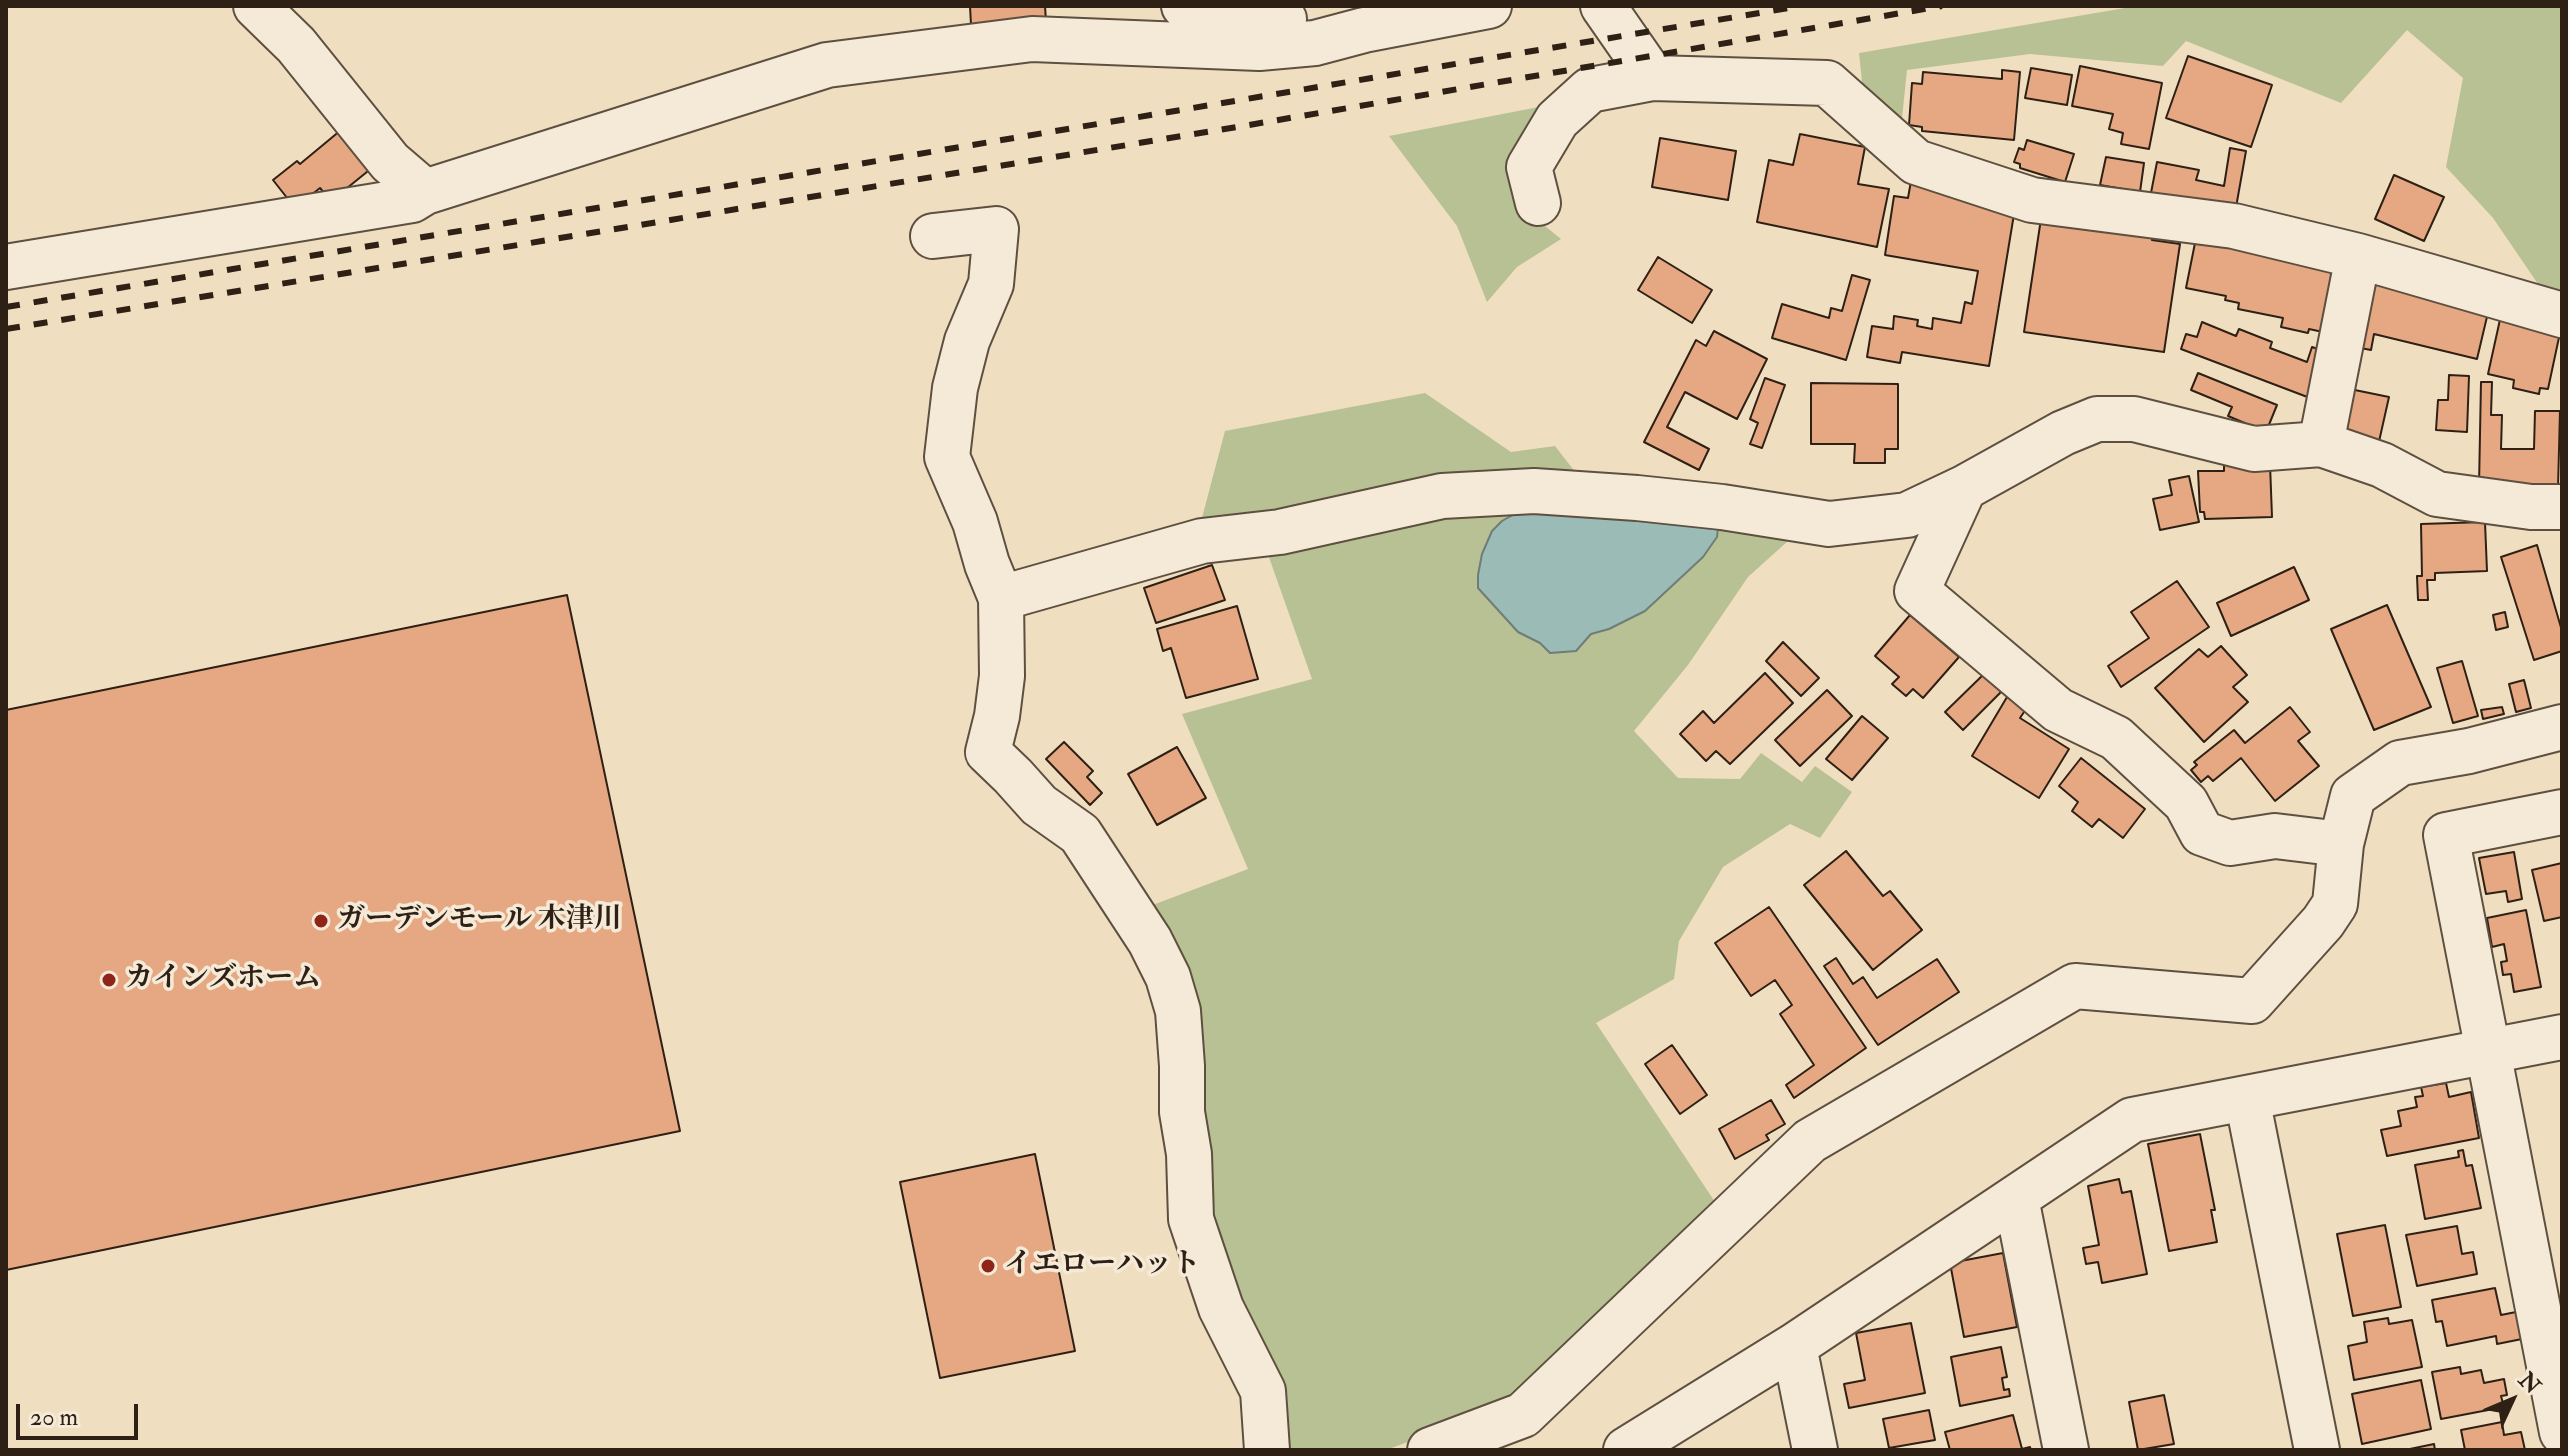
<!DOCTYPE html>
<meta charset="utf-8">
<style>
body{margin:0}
#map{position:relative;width:2568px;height:1456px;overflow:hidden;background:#f0dec1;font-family:"IM FELL Double Pica",serif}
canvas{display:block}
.frame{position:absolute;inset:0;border:8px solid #2e2015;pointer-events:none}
.north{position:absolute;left:2472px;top:1360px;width:80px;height:80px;-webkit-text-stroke:6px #f5ead7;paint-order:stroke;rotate:46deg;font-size:22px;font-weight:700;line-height:32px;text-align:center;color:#2e2015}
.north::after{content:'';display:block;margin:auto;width:28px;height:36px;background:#2e2015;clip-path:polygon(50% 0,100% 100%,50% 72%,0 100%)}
.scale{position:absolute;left:16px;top:1404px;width:122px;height:36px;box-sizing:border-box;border:4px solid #2e2015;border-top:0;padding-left:10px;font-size:24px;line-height:28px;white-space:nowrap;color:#2e2015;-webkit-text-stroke:6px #f5ead7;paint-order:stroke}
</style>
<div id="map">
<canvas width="2568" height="1456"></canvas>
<div class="frame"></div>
<div class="north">N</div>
<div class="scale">20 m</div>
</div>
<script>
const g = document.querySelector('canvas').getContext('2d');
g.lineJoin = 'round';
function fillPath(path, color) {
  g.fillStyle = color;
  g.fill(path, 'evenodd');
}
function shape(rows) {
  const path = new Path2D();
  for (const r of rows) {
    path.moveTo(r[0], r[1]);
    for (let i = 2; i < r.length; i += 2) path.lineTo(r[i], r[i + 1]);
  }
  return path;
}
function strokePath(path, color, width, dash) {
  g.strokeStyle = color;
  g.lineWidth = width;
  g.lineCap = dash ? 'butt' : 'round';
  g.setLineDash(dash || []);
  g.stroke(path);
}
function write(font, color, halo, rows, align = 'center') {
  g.font = font + ' "IM FELL Double Pica","Noto Serif JP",serif';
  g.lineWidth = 7;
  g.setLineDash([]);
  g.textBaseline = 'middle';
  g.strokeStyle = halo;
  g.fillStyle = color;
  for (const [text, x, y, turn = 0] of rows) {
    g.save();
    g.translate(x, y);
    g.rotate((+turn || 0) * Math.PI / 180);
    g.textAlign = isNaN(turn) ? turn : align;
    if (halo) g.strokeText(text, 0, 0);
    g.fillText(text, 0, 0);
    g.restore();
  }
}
fillPath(shape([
 [2137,6,2562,6,2562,294,2538,284,2493,218,2446,167,2463,78,2407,30,2341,103,2186,41,2163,66,2030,54,1907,70,1901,128,1863,91,1859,53],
 [1549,105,1530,214,1561,239,1517,267,1487,302,1457,226,1389,136],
 [1425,393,1511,452,1555,446,1583,482,1199,529,1225,431],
 [1532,504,1492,531,1482,554,1478,575,1478,588,1518,632,1540,643,1547,650,1576,651,1591,634,1609,629,1645,611,1703,557,1717,537,1719,520,1798,532,1748,577,1688,665,1634,731,1678,778,1740,779,1761,753,1802,782,1815,766,1852,792,1820,838,1790,824,1723,867,1679,941,1674,979,1596,1023,1717,1205,1497,1409,1386,1450,1285,1450,1209,1216,1150,906,1248,869,1182,714,1312,679,1265,546]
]), '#b8c193');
const water = shape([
 [1532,504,1719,520,1717,537,1703,557,1645,611,1609,629,1591,634,1576,651,1550,653,1540,643,1518,632,1478,588,1478,575,1482,554,1492,531,1502,521,1532,504]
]);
fillPath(water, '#9bbbb7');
strokePath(water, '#6f7d76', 2);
const building = shape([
 [970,6,1045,6,1046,21,971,25,970,6],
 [2188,56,2272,85,2251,147,2166,118,2188,56],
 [2080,66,2162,83,2149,149,2121,144,2123,133,2109,129,2113,114,2072,106,2080,66],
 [2031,68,2072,75,2067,105,2025,98,2031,68],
 [2002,70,2020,72,2014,140,1922,131,1922,127,1909,125,1912,83,1922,84,1923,72,2002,79,2002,70],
 [347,125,378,163,331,201,320,188,295,208,273,180,297,161,300,164,347,125],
 [1800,134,1865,147,1858,184,1889,189,1877,247,1757,222,1769,160,1793,165,1800,134],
 [1660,138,1736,151,1728,200,1652,187,1660,138],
 [2027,140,2074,154,2065,182,2020,168,2020,164,2014,162,2019,148,2024,150,2027,140],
 [2230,148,2246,151,2235,213,2150,198,2157,162,2199,170,2196,180,2224,186,2230,148],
 [2106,157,2144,163,2140,192,2100,185,2106,157],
 [2394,175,2444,197,2424,241,2375,219,2394,175],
 [1911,181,1949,187,1947,196,2015,208,1989,366,1902,352,1900,363,1867,357,1872,326,1893,329,1894,316,1918,320,1917,326,1932,329,1933,318,1961,323,1965,302,1972,304,1978,271,1885,255,1894,196,1908,198,1911,181],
 [2042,212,2153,229,2152,240,2180,244,2164,352,2024,332,2042,212],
 [2196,238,2342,268,2323,332,2309,329,2308,333,2281,327,2283,318,2238,309,2239,303,2225,300,2226,296,2186,288,2196,238],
 [1658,257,1712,290,1692,323,1638,290,1658,257],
 [1852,275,1870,280,1846,360,1772,338,1782,304,1829,318,1831,308,1842,311,1852,275],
 [2372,276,2490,304,2477,359,2374,334,2371,350,2355,347,2372,276],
 [2501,315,2561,328,2548,389,2540,388,2539,394,2513,388,2514,380,2488,374,2501,315],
 [2202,322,2236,336,2239,329,2272,342,2270,348,2307,362,2312,347,2327,352,2310,398,2181,349,2186,334,2197,337,2202,322],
 [1714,331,1767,359,1737,419,1685,392,1667,427,1709,449,1699,470,1644,442,1696,340,1706,346,1714,331],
 [2198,373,2277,405,2266,432,2228,416,2232,407,2191,390,2198,373],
 [2449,375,2469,376,2467,432,2436,430,2438,400,2448,400,2449,375],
 [1765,378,1785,385,1762,448,1750,444,1758,423,1750,419,1765,378],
 [2481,382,2492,382,2491,415,2502,415,2501,449,2534,449,2535,411,2560,411,2558,488,2479,486,2481,382],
 [1811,383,1898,384,1898,449,1885,449,1885,463,1854,463,1855,444,1811,444,1811,383],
 [2345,388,2389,397,2378,446,2334,435,2345,388],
 [2270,464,2272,517,2205,519,2204,512,2200,512,2198,471,2224,471,2224,465,2270,464],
 [2189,476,2199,522,2160,530,2153,499,2172,495,2169,480,2189,476],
 [2485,522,2487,571,2435,573,2435,580,2427,580,2428,600,2418,600,2417,576,2422,576,2421,524,2485,522],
 [2537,545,2562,631,2562,651,2534,660,2501,557,2537,545],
 [1212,565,1225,600,1156,623,1144,588,1212,565],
 [2294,567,2309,600,2231,636,2217,603,2294,567],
 [2177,581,2209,627,2121,687,2108,666,2149,638,2131,612,2177,581],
 [567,595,680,1131,6,1270,6,710,567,595],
 [2387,605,2431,707,2374,730,2331,629,2387,605],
 [1237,606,1258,679,1186,698,1171,648,1163,651,1157,629,1237,606],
 [2505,612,2508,627,2496,630,2493,615,2505,612],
 [1910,615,1959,657,1923,698,1913,689,1906,696,1892,684,1899,677,1875,656,1910,615],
 [1783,642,1819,678,1801,696,1766,661,1783,642],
 [2221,646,2247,675,2233,687,2248,702,2204,742,2155,688,2199,649,2208,657,2221,646],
 [2462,661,2478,716,2453,723,2437,668,2462,661],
 [1765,673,1793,703,1730,764,1716,751,1706,761,1680,734,1703,711,1714,723,1765,673],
 [1985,673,2002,691,1963,730,1945,712,1985,673],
 [2524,680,2531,708,2516,712,2509,684,2524,680],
 [1827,690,1852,716,1800,766,1775,740,1827,690],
 [2007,697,2026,709,2020,718,2069,749,2039,798,1972,756,2007,697],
 [2290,707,2310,732,2298,741,2319,766,2275,801,2241,758,2213,781,2208,776,2201,782,2191,770,2197,765,2194,762,2234,730,2245,743,2290,707],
 [2502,707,2504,714,2483,719,2481,710,2502,707],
 [1862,716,1888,738,1852,780,1826,759,1862,716],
 [1064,742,1093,771,1087,777,1102,793,1090,805,1046,759,1064,742],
 [1177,747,1206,798,1157,825,1128,774,1177,747],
 [2081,758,2145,809,2123,838,2099,819,2092,827,2072,811,2078,802,2059,786,2081,758],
 [1846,851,1883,896,1890,891,1922,930,1873,970,1804,885,1846,851],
 [2514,852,2522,899,2508,902,2506,891,2486,894,2479,858,2514,852],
 [2562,863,2562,917,2544,921,2532,870,2562,863],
 [1769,907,1866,1048,1794,1098,1786,1085,1814,1065,1780,1014,1792,1005,1775,980,1751,996,1715,943,1769,907],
 [2526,910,2541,987,2514,992,2511,974,2503,975,2501,962,2507,961,2504,944,2492,947,2487,918,2526,910],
 [1836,958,1853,984,1863,977,1877,998,1937,959,1959,992,1878,1045,1824,966,1836,958],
 [1672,1045,1707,1095,1680,1114,1645,1064,1672,1045],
 [2446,1083,2449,1097,2471,1092,2479,1138,2387,1156,2381,1130,2401,1126,2398,1111,2417,1107,2415,1097,2423,1096,2421,1087,2446,1083],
 [1771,1100,1785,1124,1766,1135,1769,1140,1735,1159,1719,1129,1771,1100],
 [2200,1134,2215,1210,2211,1210,2217,1242,2169,1251,2148,1144,2200,1134],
 [2463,1150,2466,1166,2472,1165,2481,1208,2425,1219,2415,1165,2459,1157,2458,1151,2463,1150],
 [1035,1154,1075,1351,940,1378,900,1182,1035,1154],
 [2119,1179,2122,1193,2131,1191,2147,1274,2102,1283,2098,1262,2086,1264,2083,1248,2099,1245,2088,1186,2119,1179],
 [2385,1225,2401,1307,2353,1316,2337,1234,2385,1225],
 [2457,1226,2462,1254,2473,1252,2477,1274,2417,1286,2406,1235,2457,1226],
 [2003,1253,2017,1327,1964,1337,1950,1263,2003,1253],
 [2495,1288,2501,1315,2516,1312,2522,1339,2497,1344,2496,1336,2447,1346,2442,1321,2436,1322,2432,1300,2495,1288],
 [2388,1318,2389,1324,2412,1320,2422,1367,2354,1380,2348,1346,2367,1342,2364,1322,2388,1318],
 [1911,1323,1925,1393,1849,1408,1844,1384,1865,1380,1856,1333,1911,1323],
 [2001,1347,2007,1377,2002,1378,2004,1390,2009,1389,2010,1396,1960,1406,1951,1357,2001,1347],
 [2460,1367,2461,1374,2481,1370,2484,1383,2504,1379,2507,1395,2501,1396,2504,1407,2441,1419,2432,1372,2460,1367],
 [2421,1380,2431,1429,2362,1444,2352,1394,2421,1380],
 [2164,1395,2174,1444,2138,1450,2129,1402,2164,1395],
 [1929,1410,1935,1440,1889,1448,1883,1419,1929,1410],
 [2013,1415,2022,1449,2030,1447,2031,1450,1950,1450,1945,1432,2013,1415],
 [2502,1422,2504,1435,2521,1432,2525,1450,2465,1450,2461,1430,2502,1422],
 [2434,1444,2435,1450,2405,1450,2434,1444]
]);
fillPath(building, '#e5a882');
strokePath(building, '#2e2015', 2);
const minor = shape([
 [256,6,296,45,390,162,425,192],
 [1184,6,1231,17,1284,19],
 [1603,6,1653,78],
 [1538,203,1529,167,1557,120,1590,90,1653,78,1827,83,1916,162,2032,200,2234,226,2358,256,2562,315],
 [933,236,996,229,991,284,967,341,955,388,947,457,975,522,987,564,1001,598],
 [6,267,412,200,425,192,827,65,1032,39,1259,48,1315,43,1364,30,1489,6],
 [2321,444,2358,256],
 [1964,488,1917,591,2058,710,2116,738,2186,803,2202,833,2230,843,2275,836,2341,844],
 [2562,812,2446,835,2562,1432],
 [2247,1098,2317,1450],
 [2016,1198,2066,1450],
 [1794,1346,1815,1450],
 [1267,1450,1263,1391,1221,1308,1191,1219,1189,1154,1182,1112,1182,1066,1178,1011,1168,977,1150,941,1080,834,1039,805,1013,776,988,752,997,716,1002,676,1001,598,1202,541,1280,532,1442,496,1534,491,1637,498,1722,507,1829,524,1907,515,1964,488,2063,433,2097,419,2134,419,2254,449,2321,444,2382,465,2437,494,2531,507,2562,507],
 [1430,1450,1523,1415,1810,1141,2075,986,2252,1001,2323,922,2335,904,2341,844,2353,796,2400,763,2469,751,2562,727],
 [1626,1450,1794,1346,2132,1120,2562,1037]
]);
strokePath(minor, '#5e5040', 48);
strokePath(minor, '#f5ead7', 44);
strokePath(shape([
 [6,307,1801,6],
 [6,329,1249,125,1942,6]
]), '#2e2015', 6, [14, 14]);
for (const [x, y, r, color] of [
 [321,921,8,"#8f2418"],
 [109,980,8,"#8f2418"],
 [988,1266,8,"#8f2418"]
]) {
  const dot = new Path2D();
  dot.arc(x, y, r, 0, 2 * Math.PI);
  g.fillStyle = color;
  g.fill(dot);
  strokePath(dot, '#f5ead7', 3);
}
write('bold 28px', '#2e2015', '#f5ead7', [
 ["ガーデンモール 木津川",337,921],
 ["カインズホーム",125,980],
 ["イエローハット",1004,1266]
], 'left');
</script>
